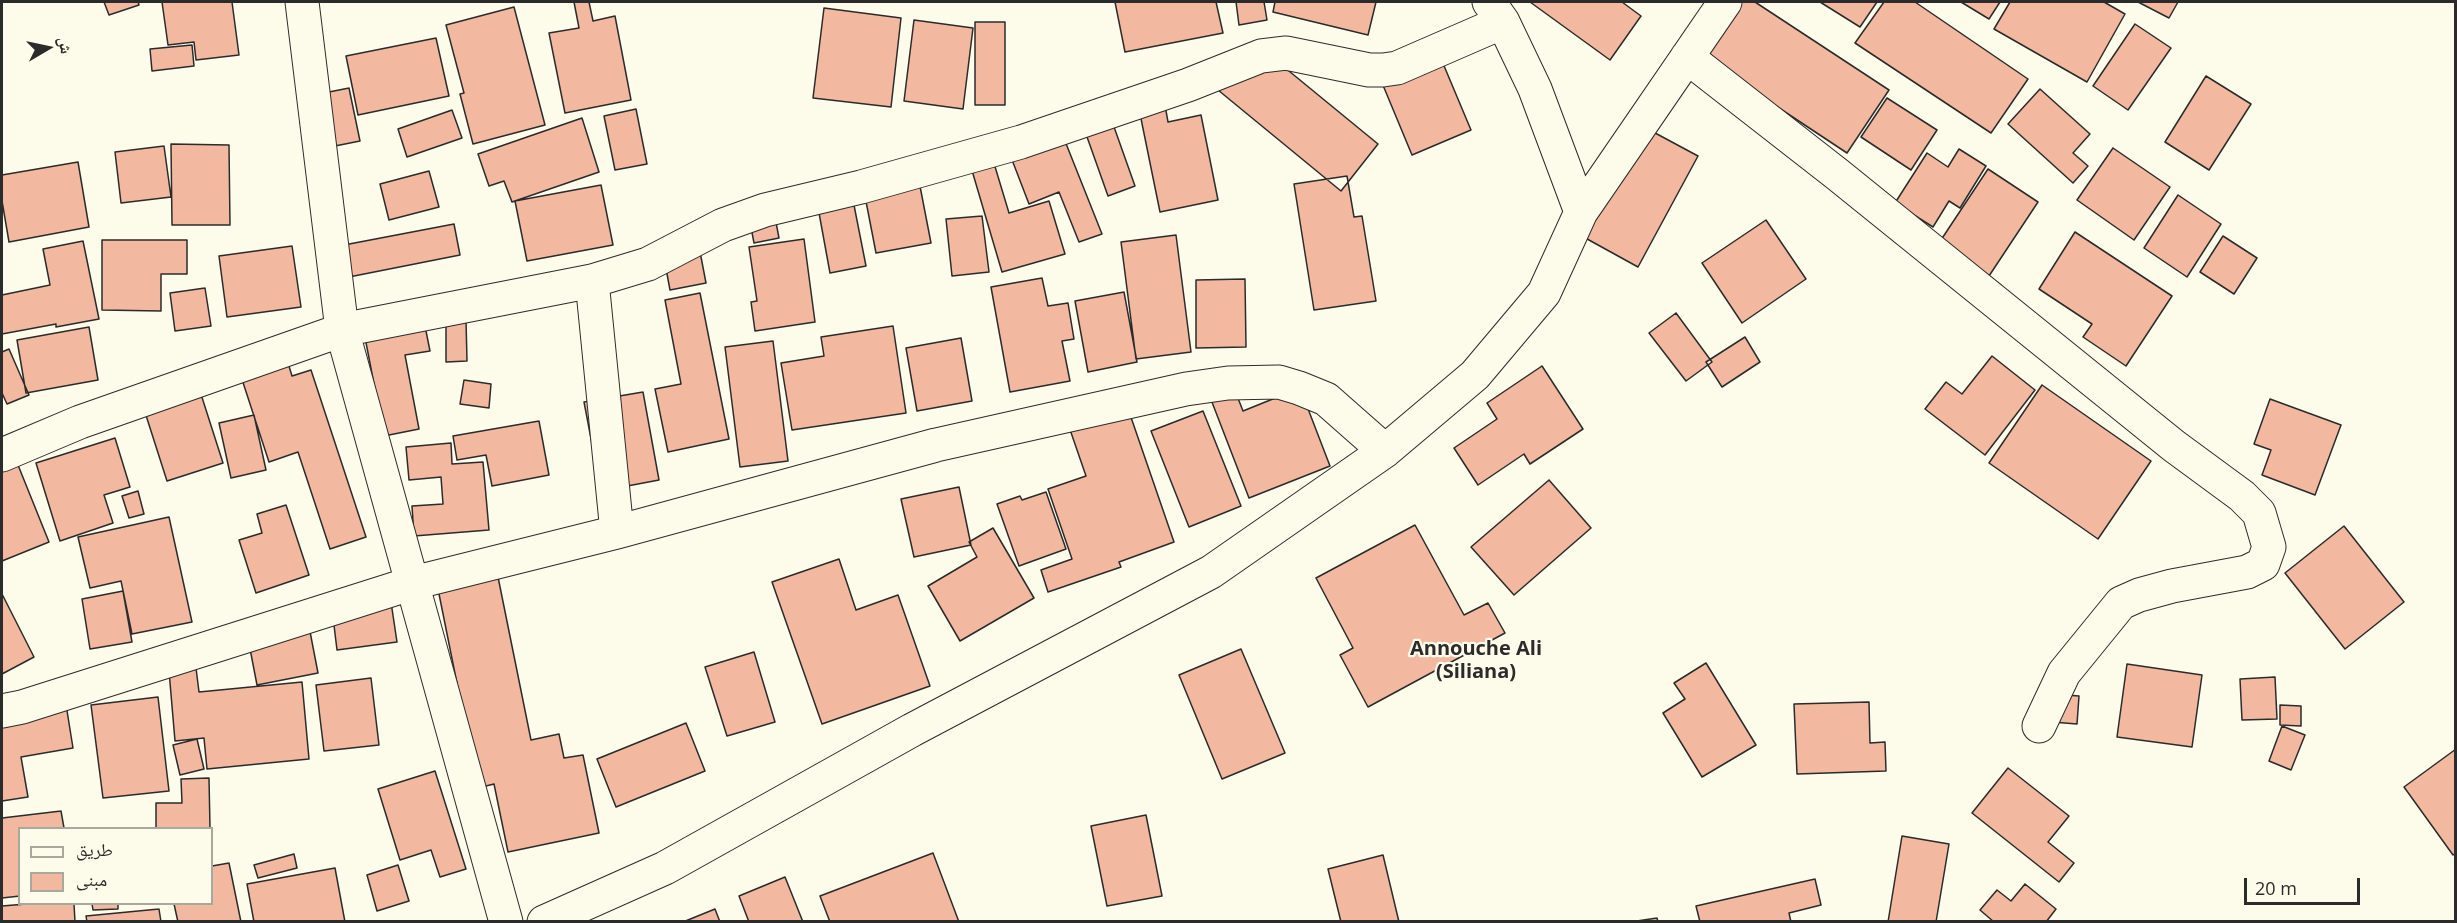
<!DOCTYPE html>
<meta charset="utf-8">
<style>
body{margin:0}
#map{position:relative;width:2457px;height:923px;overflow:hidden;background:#fdfbea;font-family:"Open Sans","Noto Naskh Arabic",sans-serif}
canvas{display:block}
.frame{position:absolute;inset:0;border:3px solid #2b2b2b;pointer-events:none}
.legend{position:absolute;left:18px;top:827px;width:195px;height:78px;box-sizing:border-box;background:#fdfbea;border:2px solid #a9a89e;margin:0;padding:8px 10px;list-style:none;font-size:18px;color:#2b2b2b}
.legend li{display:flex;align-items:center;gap:12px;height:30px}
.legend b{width:30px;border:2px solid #a9a89e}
.north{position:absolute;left:18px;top:18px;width:60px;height:60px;-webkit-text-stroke:4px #fdfbea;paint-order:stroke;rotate:81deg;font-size:16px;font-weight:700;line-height:24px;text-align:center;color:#2b2b2b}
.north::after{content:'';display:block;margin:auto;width:21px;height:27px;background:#2b2b2b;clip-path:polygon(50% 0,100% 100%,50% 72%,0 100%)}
.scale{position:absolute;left:2244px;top:878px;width:116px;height:27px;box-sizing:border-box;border:3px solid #2b2b2b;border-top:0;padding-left:8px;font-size:18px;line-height:21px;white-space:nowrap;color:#2b2b2b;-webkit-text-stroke:4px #fdfbea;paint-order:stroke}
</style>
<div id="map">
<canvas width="2457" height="923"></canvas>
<div class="frame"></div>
<ul class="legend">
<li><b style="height:8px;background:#fdfbea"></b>طريق</li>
<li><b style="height:16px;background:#f2b8a0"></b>مبنى</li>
</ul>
<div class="north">ش</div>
<div class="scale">20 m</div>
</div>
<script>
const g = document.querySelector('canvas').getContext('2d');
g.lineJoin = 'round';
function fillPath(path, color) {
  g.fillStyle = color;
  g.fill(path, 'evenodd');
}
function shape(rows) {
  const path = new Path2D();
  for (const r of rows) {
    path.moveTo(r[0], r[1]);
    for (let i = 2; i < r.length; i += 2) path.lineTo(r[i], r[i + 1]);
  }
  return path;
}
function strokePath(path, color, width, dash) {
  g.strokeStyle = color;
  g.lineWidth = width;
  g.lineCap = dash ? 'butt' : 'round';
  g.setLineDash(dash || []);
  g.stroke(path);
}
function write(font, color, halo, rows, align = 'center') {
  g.font = font + ' "Open Sans",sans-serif';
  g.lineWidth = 4.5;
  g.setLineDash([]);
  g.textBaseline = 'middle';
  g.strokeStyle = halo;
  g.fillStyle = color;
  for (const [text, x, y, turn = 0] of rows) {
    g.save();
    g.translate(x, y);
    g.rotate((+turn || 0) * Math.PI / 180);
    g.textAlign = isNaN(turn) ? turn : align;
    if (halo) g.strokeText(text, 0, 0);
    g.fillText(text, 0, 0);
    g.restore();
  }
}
const building = shape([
 [104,2,138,2,139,5,109,15,104,2],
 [162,2,232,2,239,55,196,60,194,42,168,45,162,2],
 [574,2,589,2,593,21,615,16,631,100,565,113,549,33,579,28,574,2],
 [1115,2,1216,2,1223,33,1125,52,1115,2],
 [1236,2,1264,2,1267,20,1239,25,1236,2],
 [1275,2,1376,2,1368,35,1273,12,1275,2],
 [1530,2,1622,2,1641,16,1610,60,1530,2],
 [1717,2,1755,2,1889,90,1847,153,1687,47,1717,2],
 [1820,2,1877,2,1860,27,1820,2],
 [1884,2,1915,2,2028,79,1991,133,1855,43,1884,2],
 [1961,2,2000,2,1989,19,1961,2],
 [2010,2,2104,2,2125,14,2087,82,1994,29,2010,2],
 [2138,2,2178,2,2169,18,2138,2],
 [514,7,545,125,473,144,460,94,464,93,446,25,514,7],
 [824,8,901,18,891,107,813,98,824,8],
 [914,20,973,28,963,109,904,101,914,20],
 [975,22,1005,22,1005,105,975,105,975,22],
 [2135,24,2171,48,2128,110,2093,86,2135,24],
 [436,38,449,96,358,115,346,56,436,38],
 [1434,42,1471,130,1412,155,1375,66,1434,42],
 [1256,44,1378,144,1341,191,1218,90,1256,44],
 [192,45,194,66,152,71,150,49,192,45],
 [2206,76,2251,104,2209,170,2165,142,2206,76],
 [349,88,360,141,325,148,314,95,349,88],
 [2040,89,2090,134,2073,153,2088,166,2073,183,2008,124,2040,89],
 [1163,94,1168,122,1201,115,1218,200,1160,212,1137,99,1163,94],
 [1887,98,1937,130,1911,170,1861,137,1887,98],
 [636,109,647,164,615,170,604,116,636,109],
 [452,110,462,138,407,157,398,129,452,110],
 [1108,110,1135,186,1108,196,1081,120,1108,110],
 [582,118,599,172,512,202,504,181,489,186,478,154,582,118],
 [1629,119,1698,156,1638,267,1569,229,1629,119],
 [1061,131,1102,234,1079,242,1059,192,1029,204,1009,152,1061,131],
 [171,144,229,145,230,225,172,225,171,144],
 [164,146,171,197,121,203,115,152,164,146],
 [2113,148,2170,187,2134,240,2077,200,2113,148],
 [1959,149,1986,166,1960,208,1949,201,1933,227,1895,203,1927,153,1948,167,1959,149],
 [990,150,1009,213,1049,201,1065,254,1002,272,968,157,990,150],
 [78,162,89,227,9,242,2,201,2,175,78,162],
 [1988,169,2038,202,1989,276,2001,285,1997,291,1935,249,1988,169],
 [429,171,439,207,389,220,380,184,429,171],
 [1347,176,1354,217,1362,216,1376,301,1314,310,1294,184,1347,176],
 [919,181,931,243,876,253,864,191,919,181],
 [601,185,613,245,527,261,515,201,601,185],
 [852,195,866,266,830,273,817,202,852,195],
 [2178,195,2221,224,2187,277,2144,248,2178,195],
 [774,212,779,238,754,243,749,217,774,212],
 [982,216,989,272,952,276,946,219,982,216],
 [1766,220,1806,279,1742,323,1702,263,1766,220],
 [454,224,460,255,349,277,344,245,454,224],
 [2075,232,2172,296,2126,366,2083,337,2092,324,2039,289,2075,232],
 [1176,235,1191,352,1136,359,1121,242,1176,235],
 [697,236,706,283,670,290,661,242,697,236],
 [2223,236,2257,258,2234,294,2200,272,2223,236],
 [804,239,815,322,755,331,751,302,757,301,749,247,804,239],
 [102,240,187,240,187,274,161,274,161,311,102,310,102,240],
 [83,241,99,319,56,327,56,324,2,334,2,295,50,285,43,249,83,241],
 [292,246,301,307,227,317,219,256,292,246],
 [1042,278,1048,306,1068,303,1074,339,1062,341,1070,381,1010,392,991,287,1042,278],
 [1245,279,1246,347,1196,348,1196,280,1245,279],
 [205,288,211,326,175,331,170,293,205,288],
 [1124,292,1137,362,1088,372,1075,301,1124,292],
 [700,293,729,439,668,452,655,389,681,384,665,300,700,293],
 [1676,313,1712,362,1686,381,1649,333,1676,313],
 [423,316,430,351,405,355,419,429,384,436,363,327,423,316],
 [446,320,466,320,467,361,446,362,446,320],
 [893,326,906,413,792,430,781,363,824,356,821,337,893,326],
 [89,327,98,380,26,393,17,340,89,327],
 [1745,337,1760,362,1722,387,1706,362,1745,337],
 [961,338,972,401,917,411,906,348,961,338],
 [773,341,788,461,740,467,725,347,773,341],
 [282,343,292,376,311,370,366,537,330,549,298,452,269,462,235,358,282,343],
 [9,349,29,395,7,404,2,393,2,352,9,349],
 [1992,356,2035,390,1985,455,1925,409,1946,382,1962,394,1992,356],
 [1542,366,1583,429,1530,464,1524,454,1478,485,1454,448,1497,419,1487,403,1542,366],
 [464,380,491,384,489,408,460,404,464,380],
 [2042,385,2151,461,2098,539,1989,463,2042,385],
 [199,388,223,463,167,481,143,406,199,388],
 [1234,388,1243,411,1300,388,1330,466,1249,498,1210,397,1234,388],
 [643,392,659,480,601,491,584,402,643,392],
 [1124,397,1174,542,1119,562,1121,567,1048,592,1041,570,1072,559,1048,489,1086,476,1066,418,1124,397],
 [2270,399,2341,425,2315,495,2262,475,2271,450,2254,444,2270,399],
 [1203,411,1241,506,1189,527,1151,431,1203,411],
 [254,415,266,470,231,478,219,423,254,415],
 [539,421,549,475,492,486,486,455,457,460,453,436,539,421],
 [115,438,130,487,104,495,113,523,60,541,36,463,115,438],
 [451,443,452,464,483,462,489,530,414,536,412,506,443,504,441,477,409,480,406,447,451,443],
 [18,465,49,542,2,561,2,472,18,465],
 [1549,480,1591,528,1514,595,1471,547,1549,480],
 [959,487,971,545,914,557,901,499,959,487],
 [138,491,144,514,129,518,122,496,138,491],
 [1046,492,1066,549,1019,566,997,504,1020,496,1022,500,1046,492],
 [286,505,309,575,256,593,239,540,262,533,257,514,286,505],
 [169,517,192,622,132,634,121,581,90,588,78,537,169,517],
 [1415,525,1464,615,1488,603,1505,633,1368,707,1340,655,1353,648,1316,578,1415,525],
 [2344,526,2404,602,2345,649,2285,573,2344,526],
 [993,528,1034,598,960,641,928,586,977,557,969,542,993,528],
 [839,559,856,610,898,595,930,686,822,724,772,582,839,559],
 [497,572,531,740,559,734,564,758,583,755,599,833,508,852,494,784,478,788,437,584,497,572],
 [123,591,132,642,90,649,82,599,123,591],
 [2,594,34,657,2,674,2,594],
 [391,602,397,642,337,650,332,609,391,602],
 [307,616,318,673,257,685,246,628,307,616],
 [1241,649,1285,753,1222,779,1179,675,1241,649],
 [754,652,775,722,727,736,705,667,754,652],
 [1706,663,1756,745,1702,777,1663,713,1685,699,1674,683,1706,663],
 [2127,664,2202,675,2192,747,2117,737,2127,664],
 [196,668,199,692,302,682,309,759,207,769,204,738,175,741,169,671,196,668],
 [2275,677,2277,719,2242,720,2240,679,2275,677],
 [371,678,379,745,324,751,316,685,371,678],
 [64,692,73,748,21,757,28,797,2,801,2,702,64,692],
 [2054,694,2079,696,2077,724,2052,722,2054,694],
 [158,697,169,791,103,798,91,705,158,697],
 [1869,702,1870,743,1885,742,1886,771,1797,774,1794,704,1869,702],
 [2280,705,2301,706,2301,726,2280,725,2280,705],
 [686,723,705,771,616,807,597,759,686,723],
 [2282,726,2305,735,2291,770,2269,761,2282,726],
 [197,739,204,769,180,775,173,745,197,739],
 [2456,749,2456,853,2453,855,2404,787,2456,749],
 [2008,768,2069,816,2048,842,2074,863,2059,882,1972,813,2008,768],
 [435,771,466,869,440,877,431,850,400,860,378,789,435,771],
 [209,778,210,828,156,828,156,803,182,803,181,779,209,778],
 [61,811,64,828,20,828,20,896,2,898,2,818,61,811],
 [1146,815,1162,896,1107,906,1091,826,1146,815],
 [1902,836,1949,844,1936,922,1888,922,1902,836],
 [933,853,959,922,830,922,820,896,933,853],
 [294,854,297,868,258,878,254,865,294,854],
 [1383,855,1399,922,1341,922,1328,869,1383,855],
 [229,863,241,922,178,922,174,904,212,904,212,866,229,863],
 [398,865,409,901,377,911,367,875,398,865],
 [335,868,345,922,254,922,247,884,335,868],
 [785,877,803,922,749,922,739,896,785,877],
 [1815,879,1821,905,1789,913,1791,922,1700,922,1696,906,1815,879],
 [2025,884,2056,909,2046,922,1994,922,1980,910,1997,890,2011,901,2025,884],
 [26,904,74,904,75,922,2,922,2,906,26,904],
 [92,904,118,904,118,909,93,910,92,904],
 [159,909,161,922,87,922,86,916,159,909],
 [715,909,720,922,683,922,715,909],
 [1657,918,1658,922,1630,922,1657,918]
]);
fillPath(building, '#f2b8a0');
strokePath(building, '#2b2b2b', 1.5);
const minor = shape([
 [302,2,342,330,506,922],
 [1489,2,1503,22,1535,89,1581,212],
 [1687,57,1837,174,2174,446,2242,496,2259,513,2269,547,2263,564,2247,572,2172,586,2139,595,2121,603,2064,673,2039,726],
 [592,281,617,532],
 [2,455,80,422,342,330,592,281,648,264,723,225,765,210,861,187,1021,142,1188,85,1261,56,1286,53,1369,70,1383,70,1397,68,1503,22],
 [2,711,22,707,413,583,617,532,936,445,1186,389,1228,383,1279,382,1299,388,1326,399,1385,451],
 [544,922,665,868,912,730,1211,572,1385,451,1475,375,1544,293,1581,212,1725,2]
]);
strokePath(minor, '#2b2b2b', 35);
strokePath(minor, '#fdfbea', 33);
write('bold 20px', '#2b2b2b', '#fdfbea', [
 ["Annouche Ali",1476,649],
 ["(Siliana)",1476,672]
]);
</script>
